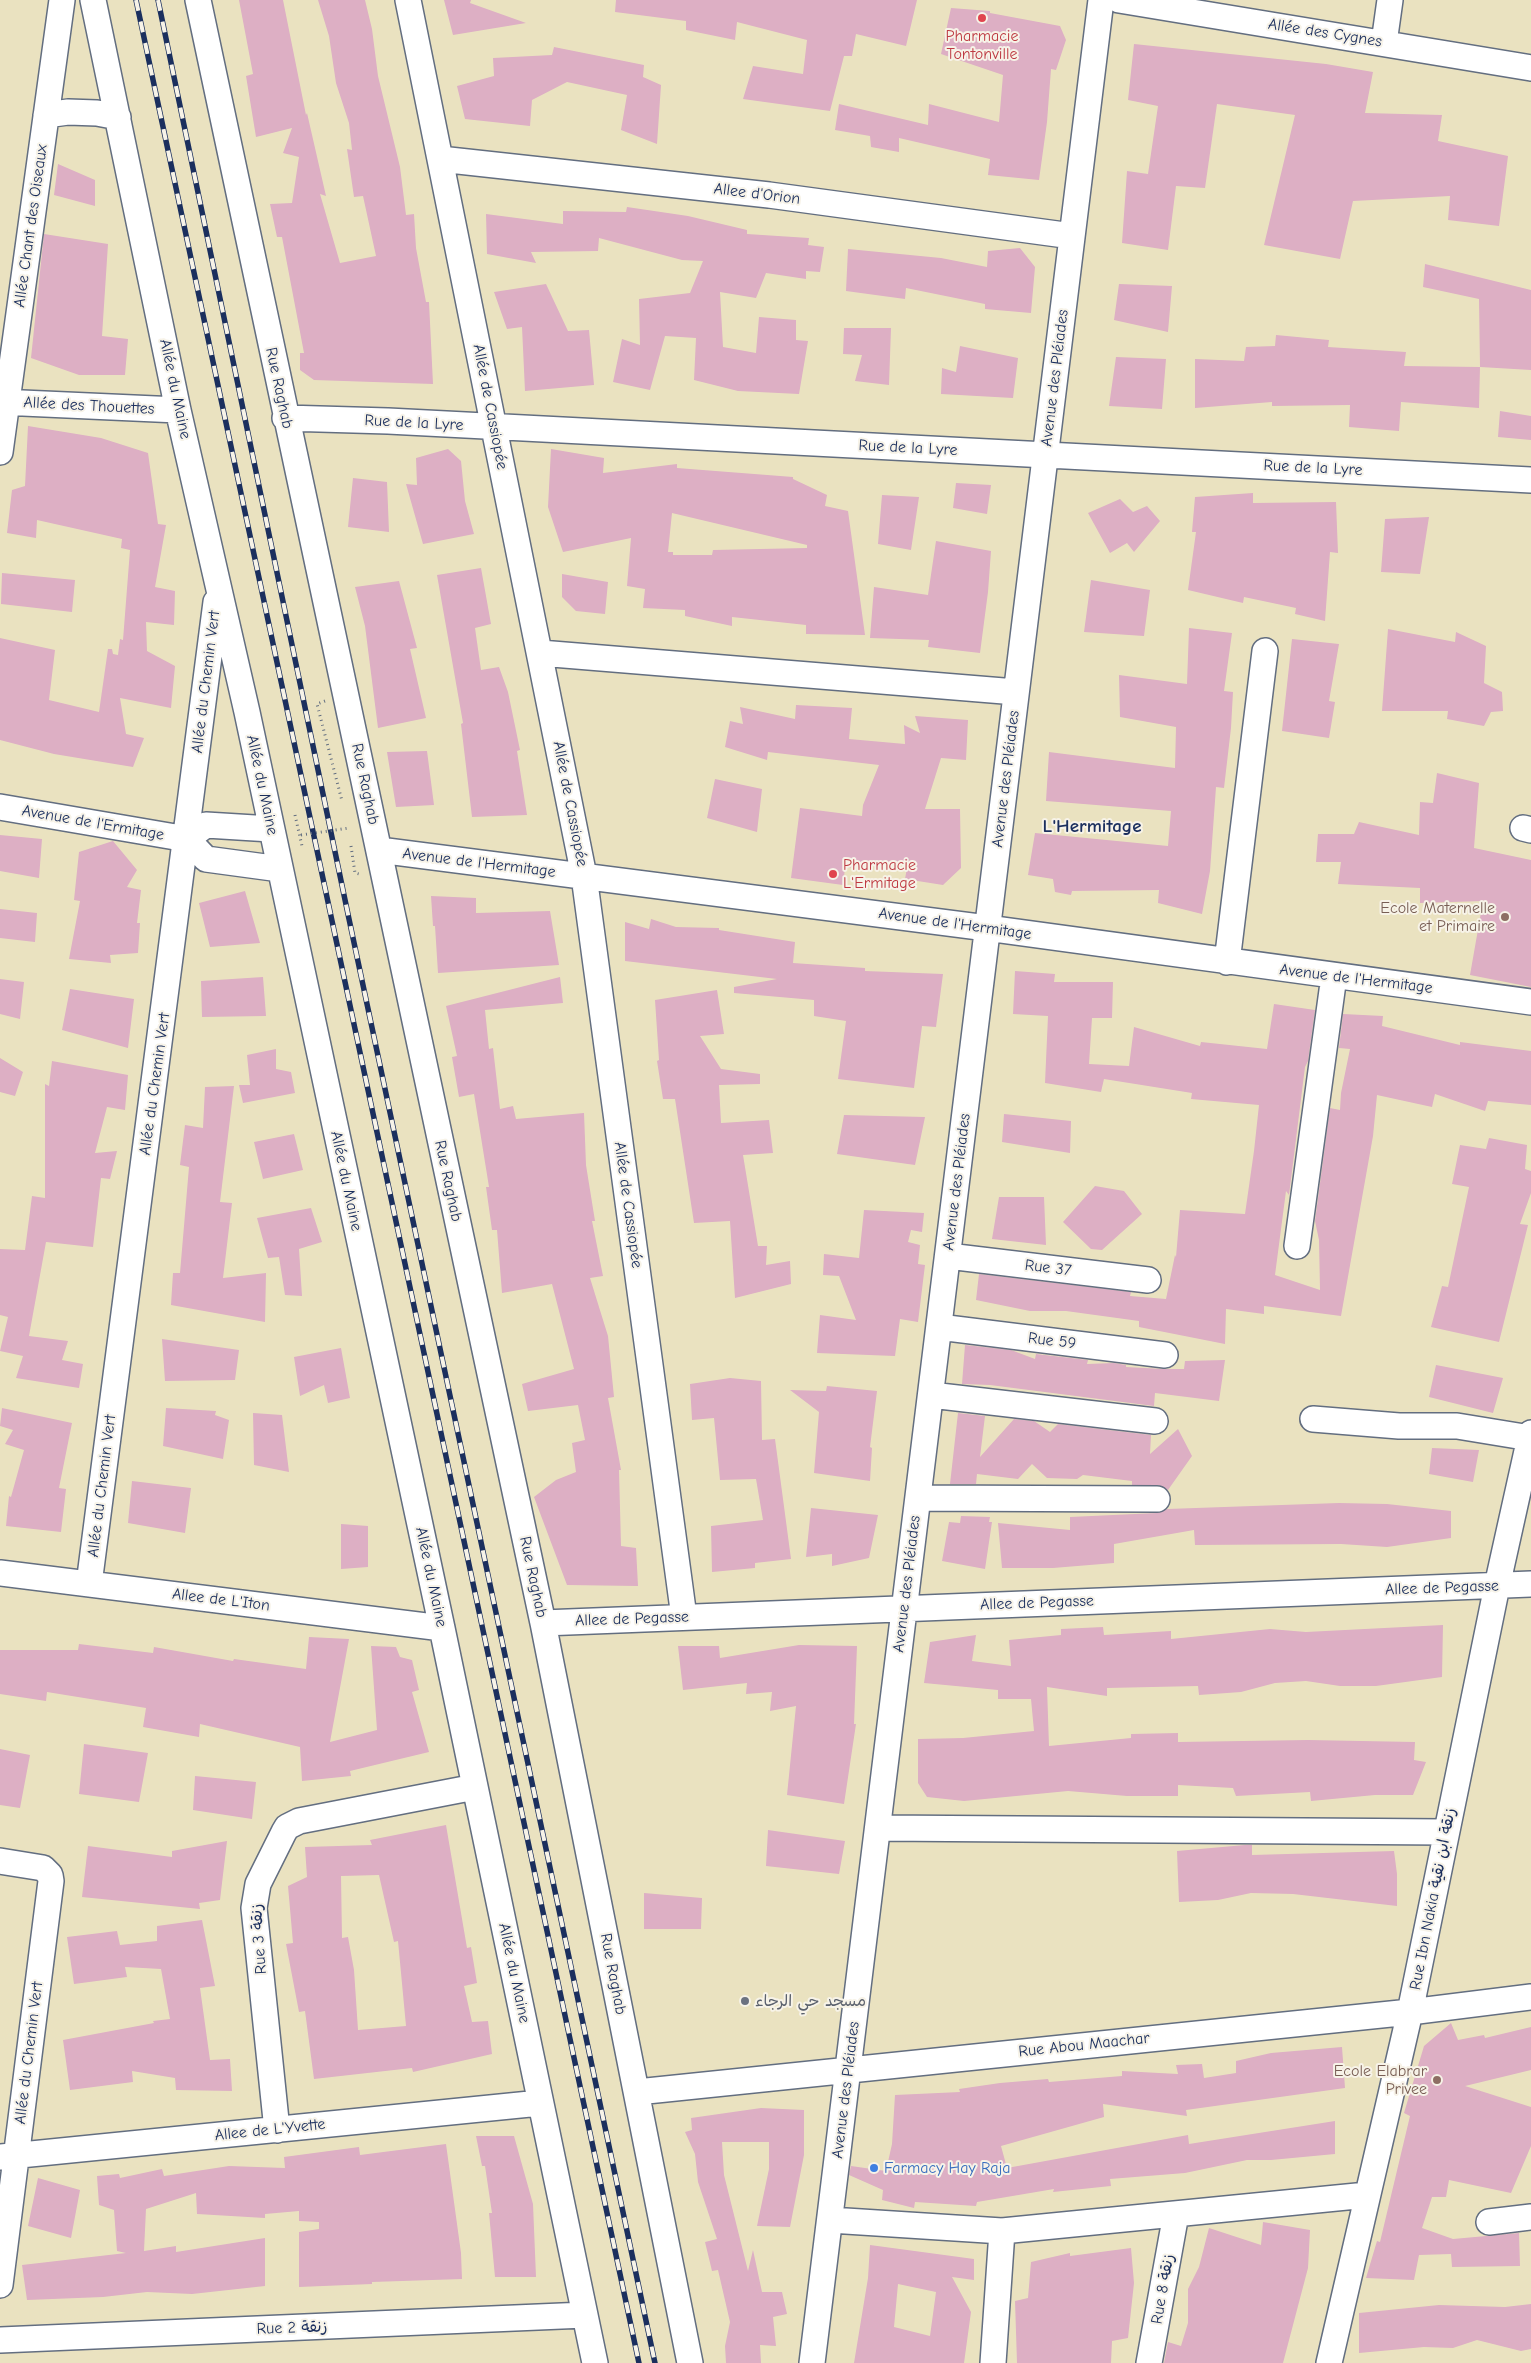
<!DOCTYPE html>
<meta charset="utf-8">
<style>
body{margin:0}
canvas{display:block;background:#eae2c0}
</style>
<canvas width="1531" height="2363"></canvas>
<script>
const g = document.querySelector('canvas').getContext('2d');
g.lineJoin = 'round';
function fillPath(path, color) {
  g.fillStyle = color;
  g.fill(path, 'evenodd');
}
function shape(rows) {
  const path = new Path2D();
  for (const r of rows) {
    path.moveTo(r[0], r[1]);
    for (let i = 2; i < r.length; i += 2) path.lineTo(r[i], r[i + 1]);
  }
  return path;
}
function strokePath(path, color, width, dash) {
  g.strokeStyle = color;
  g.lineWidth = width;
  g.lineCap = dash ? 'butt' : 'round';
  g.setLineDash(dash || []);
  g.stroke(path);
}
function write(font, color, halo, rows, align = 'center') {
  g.font = font + ' "Comic Neue","Playpen Sans Arabic",sans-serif';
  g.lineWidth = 4;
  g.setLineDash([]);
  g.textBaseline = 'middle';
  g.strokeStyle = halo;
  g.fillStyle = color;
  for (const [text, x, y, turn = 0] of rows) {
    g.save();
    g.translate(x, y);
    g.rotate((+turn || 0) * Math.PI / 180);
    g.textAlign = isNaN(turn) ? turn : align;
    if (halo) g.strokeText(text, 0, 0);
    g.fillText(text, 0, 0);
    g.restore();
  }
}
fillPath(shape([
 [239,0,283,0,306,115,307,113,326,196,320,194,340,263,376,256,363,196,354,197,347,149,352,150,349,123,336,83,329,36,318,0,365,0,372,29,378,76,400,167,406,215,414,214,416,248,426,302,429,302,433,384,314,380,300,370,300,353,304,353,282,237,277,237,270,204,292,203,299,157,283,153,292,128,256,137,246,76,253,74],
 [444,0,471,0,470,3,526,23,453,35],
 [616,0,917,0,906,46,856,34,852,56,844,56,830,111,743,99,753,66,803,74,807,40,737,22,735,40,686,30,686,21,615,12],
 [951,8,990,11,990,13,1060,26,1066,40,1056,70,1051,69,1047,122,1039,180,988,175,990,159,899,138,899,152,871,147,870,136,835,130,839,104,928,125,929,104,999,122,1003,75,941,54],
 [1134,44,1326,64,1373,72,1365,113,1442,115,1438,141,1508,156,1499,226,1448,220,1450,196,1353,201,1340,259,1264,245,1295,115,1217,104,1205,188,1176,186,1168,250,1122,243,1127,171,1148,174,1158,106,1128,100],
 [554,47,644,65,643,77,661,85,657,144,621,130,627,95,567,82,532,100,530,126,465,119,457,86,494,76,493,58,552,55],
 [58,164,95,180,95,206,54,195],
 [627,207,688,216,747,230,747,234,809,238,808,245,824,247,820,272,806,271,806,279,766,273,756,298,720,292,723,347,756,353,759,317,796,320,796,340,808,341,799,394,738,391,694,380,696,338,665,336,650,390,613,382,622,339,640,345,639,299,690,293,703,261,682,260,599,238,598,251,531,252,536,263,487,254,486,214,563,224,563,211,626,212],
 [44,234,108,244,102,336,128,339,125,375,79,375,31,358],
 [1020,248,1035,267,1031,313,985,309,985,304,906,288,905,299,846,291,848,249,941,258,987,267,988,251],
 [1425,264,1531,290,1531,370,1480,367,1479,299,1423,287],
 [546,284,568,331,589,330,594,385,525,391,522,327,507,329,494,292],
 [1119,284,1172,286,1168,332,1114,320],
 [844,328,891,328,889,385,855,381,862,355,843,354],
 [1276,335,1329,340,1328,347,1406,352,1404,366,1480,367,1479,408,1401,402,1399,431,1349,427,1350,405,1272,406,1272,402,1195,408,1195,359,1244,361,1246,347,1275,346],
 [960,346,1018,358,1013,398,941,394,942,368,956,372],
 [1116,357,1166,359,1162,409,1109,406],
 [1500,411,1531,416,1531,440,1498,437],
 [28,426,101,438,148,453,158,524,166,525,155,587,175,591,174,625,146,622,147,651,175,666,171,708,120,698,126,734,144,738,133,767,54,754,0,740,0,638,55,650,49,700,99,712,108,649,112,649,113,654,118,655,120,639,123,640,130,550,121,548,122,539,37,520,36,538,7,533,12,490,25,486],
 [448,449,461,461,465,501,474,534,423,544,406,484,417,485,416,458],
 [551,449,604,458,603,473,677,464,677,468,793,477,793,479,827,495,825,506,848,511,865,635,806,634,806,625,732,617,732,626,685,616,685,610,643,608,645,589,627,586,631,538,563,552,548,507],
 [672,513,807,545,807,548,713,550,712,555,673,555,673,552,668,552],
 [353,478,387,482,389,532,348,527],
 [956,483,991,485,987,514,953,508],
 [1253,493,1253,503,1336,502,1338,553,1330,552,1325,621,1295,614,1296,608,1244,597,1243,603,1188,590,1196,532,1192,532,1195,497],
 [882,495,919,497,911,550,878,544],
 [1120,499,1133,512,1147,506,1160,521,1134,552,1127,543,1110,553,1088,513],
 [1429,517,1420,574,1381,572,1385,519],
 [936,541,991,551,988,592,980,653,928,647,929,640,870,638,874,587,928,595],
 [481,568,491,624,475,628,481,670,499,667,508,692,520,750,517,751,527,815,472,817,461,724,463,723,437,575],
 [2,573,75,580,72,612,1,604],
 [562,574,608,582,605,614,576,611,562,597],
 [1091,580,1150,590,1144,636,1084,632],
 [399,581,417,648,410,649,426,718,378,728,365,626,355,587],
 [1189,628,1232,633,1224,691,1233,692,1231,728,1224,788,1216,787,1210,871,1202,914,1158,903,1159,890,1072,891,1071,895,1055,892,1053,879,1028,875,1035,833,1168,846,1171,811,1046,801,1049,752,1175,768,1176,727,1120,717,1119,675,1187,684],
 [1388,629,1455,642,1456,632,1486,646,1484,683,1502,692,1503,711,1491,712,1484,726,1447,719,1448,711,1382,711],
 [1292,639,1339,644,1329,701,1335,702,1329,738,1282,731],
 [796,705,852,708,849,739,905,744,904,725,920,733,915,716,968,720,966,760,941,758,925,809,960,809,961,868,943,885,905,879,908,862,845,868,843,885,791,878,800,808,862,816,863,805,879,765,768,752,767,760,725,747,730,721,743,724,740,707,795,719],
 [427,751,434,805,396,807,387,752],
 [1437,773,1479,783,1474,848,1531,860,1531,987,1470,975,1483,901,1420,903,1420,888,1338,884,1341,862,1316,862,1318,834,1354,834,1359,822,1419,835,1420,802,1433,803],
 [715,779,762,789,757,832,707,818],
 [0,835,42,839,39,878,0,871],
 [113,841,137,870,127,887,141,890,137,923,140,923,138,953,110,955,111,963,69,959,80,901,74,900,79,852],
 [245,891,260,943,210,947,199,903],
 [431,896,476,898,476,913,550,911,559,965,438,973,435,926,433,926],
 [0,909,37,913,35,942,0,938],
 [651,919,676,927,719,928,719,930,795,942,793,963,865,968,865,971,943,974,936,1027,922,1026,914,1088,838,1079,846,1021,814,1016,814,1000,734,993,734,987,777,979,625,961,625,922,649,929],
 [1015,971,1055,974,1054,982,1113,982,1112,1018,1092,1018,1089,1064,1129,1066,1134,1027,1200,1046,1201,1042,1267,1049,1274,1004,1315,1010,1308,1061,1305,1067,1289,1195,1286,1191,1275,1275,1320,1290,1319,1240,1315,1221,1330,1108,1340,1110,1341,1093,1350,1049,1339,1048,1343,1014,1383,1016,1382,1026,1460,1045,1460,1042,1531,1051,1531,1105,1488,1101,1485,1111,1435,1094,1432,1107,1377,1095,1373,1136,1341,1316,1264,1306,1264,1314,1226,1309,1225,1344,1139,1327,1139,1321,1066,1311,1030,1311,976,1300,979,1274,1131,1292,1130,1296,1166,1299,1175,1255,1176,1257,1180,1210,1245,1214,1254,1151,1259,1105,1191,1099,1192,1093,1104,1079,1101,1092,1045,1083,1048,1016,1013,1014],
 [263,977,266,1016,202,1017,201,981],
 [560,977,563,1003,485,1010,489,1049,493,1048,500,1109,513,1106,516,1119,584,1113,586,1165,595,1221,592,1221,603,1276,590,1278,608,1336,614,1397,608,1398,621,1470,619,1470,621,1546,636,1548,638,1586,567,1585,534,1497,556,1480,576,1472,572,1443,585,1440,578,1405,528,1411,522,1384,574,1369,552,1284,502,1293,497,1230,492,1230,486,1187,489,1187,474,1094,459,1097,452,1057,457,1056,446,1006],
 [0,979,24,982,20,1019,0,1014],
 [70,989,134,999,128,1048,62,1030],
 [717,990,724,1034,700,1036,721,1069,760,1074,760,1084,719,1085,721,1123,769,1120,773,1153,743,1155,758,1246,767,1246,766,1265,790,1261,791,1284,735,1298,730,1221,694,1223,675,1099,663,1099,657,1061,659,1060,655,1000],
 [276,1049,276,1069,291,1072,295,1093,243,1103,239,1085,250,1085,247,1055],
 [0,1058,23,1072,15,1096,0,1092],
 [52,1061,128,1075,125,1110,107,1107,95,1153,117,1151,110,1179,101,1178,93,1247,46,1242,29,1336,68,1341,62,1360,83,1364,79,1388,16,1378,23,1356,0,1351,8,1317,0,1315,0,1249,25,1250,32,1196,45,1198,45,1084,49,1086],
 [234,1086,220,1202,232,1203,223,1278,266,1273,265,1322,171,1305,173,1273,180,1273,189,1167,180,1165,185,1125,203,1128,205,1087],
 [1004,1114,1071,1121,1070,1153,1002,1142],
 [844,1115,925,1117,915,1165,837,1154],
 [294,1134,303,1170,263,1179,254,1142],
 [1489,1138,1527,1145,1525,1169,1531,1171,1531,1193,1520,1224,1528,1225,1499,1342,1431,1327,1442,1286,1448,1287,1469,1187,1452,1184,1460,1145,1486,1149],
 [1095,1186,1124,1191,1142,1214,1102,1250,1091,1249,1063,1222],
 [999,1197,1044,1197,1046,1245,992,1239],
 [311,1208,322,1242,299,1249,302,1296,285,1295,279,1257,268,1258,257,1218],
 [864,1210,924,1213,922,1232,911,1230,908,1242,920,1245,918,1264,925,1265,918,1322,900,1319,895,1356,817,1353,820,1315,856,1320,839,1276,823,1275,824,1254,859,1258],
 [162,1339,239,1350,235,1380,165,1381],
 [965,1345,1011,1350,1035,1359,1036,1354,1088,1360,1087,1364,1114,1363,1126,1365,1126,1367,1163,1369,1184,1369,1185,1361,1225,1360,1219,1401,1155,1393,1154,1406,990,1385,962,1384],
 [341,1348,350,1398,328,1403,324,1385,300,1396,294,1357],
 [1436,1365,1503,1378,1493,1413,1429,1397],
 [730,1378,761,1381,762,1440,775,1439,791,1559,755,1563,755,1568,712,1572,711,1526,763,1520,756,1479,720,1480,714,1418,692,1420,690,1384],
 [827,1386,877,1391,870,1447,872,1448,870,1481,814,1473,819,1412,790,1390,826,1391],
 [2,1408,72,1423,59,1488,66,1489,61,1532,6,1526,9,1496,11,1497,24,1450,5,1444,13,1430,0,1426],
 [166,1408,216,1411,215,1415,229,1420,223,1459,163,1446],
 [253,1413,282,1415,289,1472,254,1465],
 [958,1413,985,1416,980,1457,1014,1419,1034,1421,1050,1432,1058,1424,1151,1435,1150,1454,1178,1429,1192,1456,1168,1490,1158,1485,1132,1485,1132,1481,1083,1475,1077,1479,1047,1478,1032,1464,1018,1479,977,1474,976,1484,950,1484],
 [1432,1448,1479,1450,1473,1482,1429,1474],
 [132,1481,191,1488,185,1533,128,1523],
 [1339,1503,1387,1504,1451,1511,1451,1538,1387,1547,1341,1544,1195,1545,1194,1530,1114,1544,1114,1563,1053,1568,1002,1568,998,1523,1070,1530,1070,1517,1157,1513,1167,1509],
 [811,1508,878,1515,869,1558,832,1566,832,1554,806,1557],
 [961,1516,990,1517,989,1522,992,1522,985,1569,942,1561,949,1522,960,1523],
 [341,1524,368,1526,368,1567,341,1569],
 [1443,1625,1442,1677,1376,1686,1340,1686,1306,1681,1275,1683,1241,1692,1199,1695,1198,1686,1107,1688,1107,1696,1047,1687,1049,1746,1131,1738,1131,1734,1178,1733,1178,1742,1308,1740,1415,1742,1414,1760,1426,1762,1413,1795,1375,1795,1311,1801,1310,1792,1236,1796,1233,1788,1178,1785,1178,1796,1127,1796,1068,1791,964,1801,927,1797,918,1783,918,1739,963,1738,1034,1731,1031,1699,998,1699,998,1690,924,1683,930,1642,976,1635,972,1661,1011,1666,1009,1640,1061,1635,1061,1629,1103,1627,1104,1635,1171,1631,1171,1639,1270,1629,1306,1632],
 [309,1637,349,1639,330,1742,377,1730,371,1646,396,1647,400,1657,412,1660,419,1690,412,1692,429,1752,350,1771,351,1776,302,1781,300,1747,200,1724,199,1737,143,1727,146,1708,47,1692,46,1701,0,1694,0,1650,78,1650,79,1644,153,1653,154,1647,233,1661,234,1659,306,1669],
 [799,1645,857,1646,854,1724,856,1724,844,1804,787,1795,796,1706,770,1711,772,1692,746,1694,747,1683,683,1690,678,1646,719,1646,720,1658],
 [84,1744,148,1753,139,1802,79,1794],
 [0,1749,30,1755,20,1808,0,1805],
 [195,1776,256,1782,252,1819,193,1810],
 [446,1825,467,1948,471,1947,477,1983,464,1986,472,2022,488,2021,492,2054,413,2072,412,2068,314,2079,305,2011,299,2012,286,1944,293,1943,288,1886,307,1877,305,1847,372,1845,370,1840],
 [379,1875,394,1942,398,1941,406,2026,358,2030,354,1970,348,1937,342,1938,341,1876],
 [768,1830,845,1841,839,1874,766,1866],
 [227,1841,220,1900,199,1903,200,1909,82,1897,88,1846,172,1857,172,1851],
 [1245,1845,1252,1845,1252,1855,1394,1851,1397,1874,1397,1906,1293,1894,1251,1893,1218,1900,1179,1902,1177,1851],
 [644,1893,702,1898,701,1929,644,1929],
 [202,1920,215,1986,200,1988,210,2060,230,2059,232,2091,176,2090,175,2078,132,2071,133,2082,70,2090,63,2040,154,2023,153,2021,170,2019,161,1969,125,1967,127,1977,74,1984,67,1937,117,1931,120,1945,157,1941,157,1926],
 [1451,2023,1458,2040,1484,2035,1485,2038,1531,2027,1531,2070,1465,2086,1531,2107,1531,2146,1511,2193,1449,2180,1446,2197,1432,2197,1422,2228,1453,2239,1519,2233,1520,2266,1452,2267,1451,2254,1419,2255,1414,2280,1366,2278,1377,2241,1380,2242,1410,2116,1404,2113,1424,2046],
 [1342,2047,1345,2088,1186,2110,1187,2116,1103,2104,1104,2117,1001,2146,1007,2168,1188,2135,1189,2144,1335,2121,1335,2154,1271,2160,1247,2160,1185,2173,1110,2179,1111,2186,1053,2192,1054,2189,977,2202,976,2206,915,2202,914,2208,882,2200,883,2190,849,2175,851,2166,886,2171,892,2144,895,2095,960,2092,959,2089,1000,2083,1048,2079,1049,2082,1122,2076,1122,2071,1178,2074,1176,2065,1202,2064,1204,2078,1236,2073,1236,2061,1271,2053],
 [761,2108,804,2110,804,2155,790,2227,757,2226,769,2169,769,2142,722,2142,724,2175,748,2271,753,2250,762,2292,782,2292,787,2314,773,2317,776,2346,760,2345,761,2363,726,2363,725,2346,730,2322,718,2270,712,2271,705,2242,717,2239,698,2182,695,2154,685,2132,692,2130,691,2118],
 [476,2136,514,2136,533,2204,536,2277,495,2277,489,2213,492,2213,485,2166,482,2166],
 [446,2144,461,2253,462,2279,372,2282,372,2284,299,2287,299,2232,319,2229,319,2222,299,2221,299,2211,265,2214,265,2218,197,2214,196,2193,146,2209,144,2251,176,2246,176,2252,265,2238,265,2286,192,2294,147,2292,103,2297,27,2300,22,2265,126,2253,117,2251,114,2210,99,2205,97,2176,119,2174,120,2178,162,2169,164,2176,229,2166,285,2168,284,2157,359,2147,360,2155],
 [38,2178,80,2190,71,2238,28,2226],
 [1263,2222,1310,2230,1308,2268,1283,2363,1164,2363,1168,2342,1181,2346,1188,2323,1188,2289,1199,2267,1209,2228,1261,2245],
 [870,2245,974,2259,974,2280,952,2277,971,2312,964,2363,854,2363,868,2278],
 [898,2284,936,2292,930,2336,894,2327],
 [1131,2248,1134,2283,1128,2338,1112,2341,1111,2363,1017,2363,1015,2301,1028,2298,1031,2262,1070,2253,1070,2256],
 [1531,2304,1531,2349,1521,2351,1477,2340,1453,2348,1424,2347,1359,2353,1359,2313,1439,2305,1505,2307]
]), '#ddafc4');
const street = shape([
 [93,0,178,410,247,712,442,1628,595,2363],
 [198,0,543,1623,690,2363],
 [408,0,584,876,684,1617],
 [1119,0,1531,68],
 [1384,43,1390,0],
 [46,115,68,112,97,113,118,117],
 [440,159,769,195,1072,236],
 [0,402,178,410],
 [285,418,388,421,1531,480],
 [0,452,62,0],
 [540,653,1016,692],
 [0,807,187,839,206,859,280,869],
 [1523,828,1531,830],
 [187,839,206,825,271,829],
 [379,850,987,928,1531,1002],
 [1227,962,1265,651],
 [1297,1246,1334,976],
 [948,1256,1148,1280],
 [939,1327,1165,1355],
 [931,1395,1155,1421],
 [1313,1419,1399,1426,1457,1426,1530,1438],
 [918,1498,1157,1499],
 [0,1573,442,1628],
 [89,1584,216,602],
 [543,1623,1531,1584],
 [878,1828,1446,1832],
 [0,1861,43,1868,50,1875,51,1881,0,2285],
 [637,2092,1410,2012,1531,1997],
 [277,2130,254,1908,258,1884,284,1832,287,1827,299,1821,475,1787],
 [0,2157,540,2103],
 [830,2220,1002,2231,1367,2195],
 [1489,2222,1531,2217],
 [0,2340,585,2315],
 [812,2363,1101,0],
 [993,2363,1002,2231],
 [1149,2363,1176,2214],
 [1329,2363,1410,2012,1497,1586,1531,1433]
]);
strokePath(street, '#636e80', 28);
strokePath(shape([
 [325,701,317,704,342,801],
 [295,815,302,846],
 [351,846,355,873,359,874]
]), '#636e80', 3, [1, 4]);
strokePath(street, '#fff', 25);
const rail = shape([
 [136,0,639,2363],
 [158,0,349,919,655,2363]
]);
strokePath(rail, '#1b2f5e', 5.5);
strokePath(rail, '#f7f3e8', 4, [11]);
strokePath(shape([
 [301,835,349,828]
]), '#636e80', 3, [1, 4]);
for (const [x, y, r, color] of [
 [982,18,5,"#e0444e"],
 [833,874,5,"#e0444e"],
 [1505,917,5,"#8d6e63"],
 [745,2001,5,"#6b7280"],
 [1437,2080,5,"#8d6e63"],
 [874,2168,5,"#3f7fe0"]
]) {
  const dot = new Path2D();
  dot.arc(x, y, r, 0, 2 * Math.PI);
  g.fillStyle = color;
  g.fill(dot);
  strokePath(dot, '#f7f3e8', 2);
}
write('16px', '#1b2f5e', '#f7f3e8', [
 ["Allée des Cygnes",1325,33,9],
 ["Allee d'Orion",757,194,7],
 ["Allée Chant des Oiseaux",31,226,-82],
 ["Avenue des Pléiades",1055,378,-83],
 ["Rue Raghab",279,388,78],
 ["Allée du Maine",175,389,78],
 ["Allée des Thouettes",89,406,3],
 ["Allée de Cassiopée",490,407,79],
 ["Rue de la Lyre",414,423,3],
 ["Rue de la Lyre",908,448,3],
 ["Rue de la Lyre",1313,468,3],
 ["Allée du Chemin Vert",206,682,-83],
 ["Avenue des Pléiades",1006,779,-83],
 ["Rue Raghab",365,784,78],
 ["Allée du Maine",262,785,78],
 ["Allée de Cassiopée",570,804,79],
 ["Avenue de l'Ermitage",93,823,10],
 ["Avenue de l'Hermitage",479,863,7],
 ["Avenue de l'Hermitage",955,924,8],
 ["Avenue de l'Hermitage",1356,979,7],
 ["Allée du Chemin Vert",155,1084,-82],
 ["Allée du Maine",346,1181,78],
 ["Rue Raghab",448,1181,78],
 ["Avenue des Pléiades",957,1182,-83],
 ["Allée de Cassiopée",628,1205,82],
 ["Rue 37",1048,1268,7],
 ["Rue 59",1052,1341,7],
 ["Allée du Chemin Vert",102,1486,-83],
 ["Allée du Maine",431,1577,78],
 ["Rue Raghab",533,1577,78],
 ["Avenue des Pléiades",907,1584,-83],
 ["Allee de Pegasse",1442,1588,-2],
 ["Allee de L'Iton",221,1600,7],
 ["Allee de Pegasse",1037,1603,-2],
 ["Allee de Pegasse",632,1619,-2],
 ["Rue Ibn Nakia زنقة ابن نقية",1433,1899,-79],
 ["Rue 3 زنقة",259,1939,-94],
 ["Allée du Maine",514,1973,78],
 ["Rue Raghab",613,1974,79],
 ["Rue Abou Maachar",1084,2045,-6],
 ["Allée du Chemin Vert",29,2053,-83],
 ["Avenue des Pléiades",846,2090,-83],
 ["Allee de L'Yvette",270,2130,-6],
 ["Rue 8 زنقة",1163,2289,-80],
 ["Rue 2 زنقة",292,2328,-2]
]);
write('16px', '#be3a42', '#f7f3e8', [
 ["Pharmacie",982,36],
 ["Tontonville",982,54],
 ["Pharmacie",843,865,"left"],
 ["L'Ermitage",843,883,"left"]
]);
write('16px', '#785e54', '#f7f3e8', [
 ["Ecole Maternelle",1495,908],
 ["et Primaire",1495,926],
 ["Ecole Elabrar",1427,2071],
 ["Privee",1427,2089]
], 'right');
write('16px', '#5b616d', '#f7f3e8', [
 ["مسجد حي الرجاء",755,2001]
], 'left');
write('16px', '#366cbe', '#f7f3e8', [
 ["Farmacy Hay Raja",884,2168]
], 'left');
write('bold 19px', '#1b2f5e', '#f7f3e8', [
 ["L'Hermitage",1092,827]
]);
</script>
